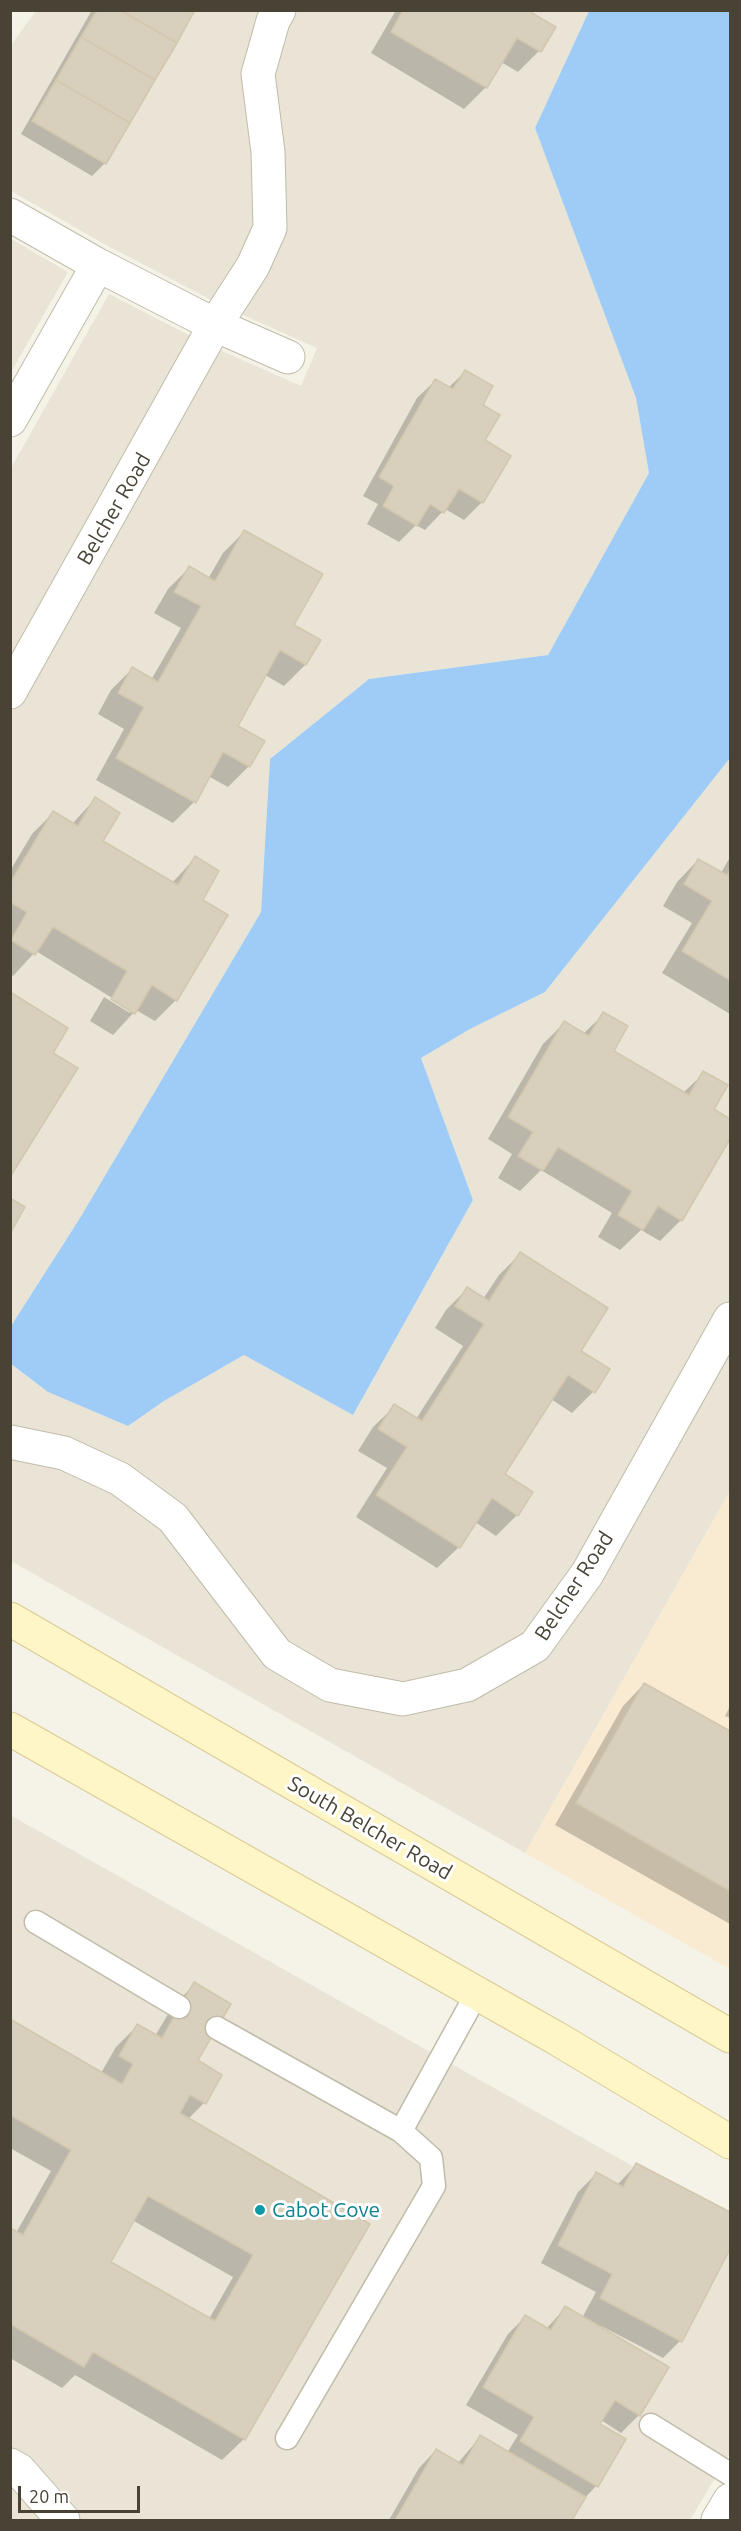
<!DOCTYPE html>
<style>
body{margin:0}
#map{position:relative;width:741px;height:2531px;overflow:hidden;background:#f5f2e7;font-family:Ubuntu,sans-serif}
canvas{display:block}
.frame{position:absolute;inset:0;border:12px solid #494335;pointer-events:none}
.scale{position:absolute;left:18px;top:2486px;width:122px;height:27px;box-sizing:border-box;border:3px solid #494335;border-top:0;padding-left:8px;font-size:18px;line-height:21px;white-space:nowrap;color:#494335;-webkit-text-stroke:4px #fff;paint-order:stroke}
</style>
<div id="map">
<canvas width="741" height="2531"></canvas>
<div class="frame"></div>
<div class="scale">20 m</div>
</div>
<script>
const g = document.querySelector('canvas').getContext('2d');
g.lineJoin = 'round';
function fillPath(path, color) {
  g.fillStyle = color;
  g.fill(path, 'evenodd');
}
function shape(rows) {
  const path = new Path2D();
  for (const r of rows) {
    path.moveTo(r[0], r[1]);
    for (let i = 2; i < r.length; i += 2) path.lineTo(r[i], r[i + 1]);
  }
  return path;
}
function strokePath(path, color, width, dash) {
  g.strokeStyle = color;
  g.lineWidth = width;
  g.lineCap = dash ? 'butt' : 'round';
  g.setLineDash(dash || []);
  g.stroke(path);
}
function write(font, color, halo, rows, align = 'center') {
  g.font = font + ' Ubuntu,sans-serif';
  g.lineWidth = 6;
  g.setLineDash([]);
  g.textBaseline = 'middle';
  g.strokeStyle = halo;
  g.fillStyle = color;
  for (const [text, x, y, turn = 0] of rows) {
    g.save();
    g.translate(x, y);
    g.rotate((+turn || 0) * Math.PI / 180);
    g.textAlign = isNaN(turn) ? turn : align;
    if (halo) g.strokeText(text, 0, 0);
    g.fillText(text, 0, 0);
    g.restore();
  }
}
fillPath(shape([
 [36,11,589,11,535,128,636,398,649,473,548,655,369,679,270,759,261,912,80,1218,11,1326,11,468,109,294,206,344,301,386,317,348,223,306,108,246,11,191,11,45],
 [11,239,68,272,11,372],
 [730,758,730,1491,525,1853,11,1561,10,1364,48,1392,128,1426,164,1401,244,1355,353,1415,473,1200,421,1058,470,1029,545,992],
 [10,1815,730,2221,730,2453,690,2520,11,2520]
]), '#e9e4d5');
fillPath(shape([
 [730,1491,730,1969,525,1853]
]), '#f8ebd1');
fillPath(shape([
 [589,11,730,11,730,758,545,992,470,1029,421,1058,473,1200,353,1415,244,1355,164,1401,128,1426,48,1392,11,1364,11,1326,80,1218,261,912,270,759,369,679,548,655,649,473,636,398,535,128]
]), '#9fccf6');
fillPath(shape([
 [92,10,193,10,105,163,92,176,21,134],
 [396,10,532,10,530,14,539,51,518,72,501,62,486,87,464,109,371,53],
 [465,372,480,405,483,441,482,502,464,520,445,509,425,530,416,525,399,542,367,524,378,504,363,496,417,398,435,381,448,388],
 [244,532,292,626,305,665,284,686,265,675,236,727,249,766,228,787,208,776,194,802,173,823,96,780,124,729,98,714,111,690,132,669,151,680,181,628,154,613,168,589,189,568,208,579,223,553],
 [95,799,101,841,172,883,195,858,201,900,176,1000,155,1021,136,1010,113,1035,90,1021,104,997,130,1013,130,1009,36,951,13,976,10,974,10,871,32,834,53,813,72,824],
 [730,857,730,1014,662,973,692,923,663,906,677,882,698,860,721,873],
 [604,1014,612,1051,683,1093,704,1073,712,1110,730,1121,730,1136,681,1220,660,1241,641,1230,620,1250,598,1237,612,1213,541,1170,520,1191,498,1178,512,1154,488,1139,543,1044,564,1023,583,1034],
 [520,1254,579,1352,593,1392,572,1413,551,1399,503,1475,517,1515,496,1536,475,1522,459,1547,437,1568,356,1517,387,1468,358,1451,373,1427,395,1406,416,1419,463,1346,435,1328,446,1310,467,1289,483,1299,499,1275],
 [644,1684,730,1733,730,1924,555,1825,623,1706],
 [730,1706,730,1718,725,1716],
 [195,1984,196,2061,204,2103,188,2119,368,2225,244,2439,222,2460,75,2375,62,2388,10,2358,10,2230,16,2233,51,2171,10,2148,10,2021,101,2073,116,2047,137,2026,155,2036,173,2006],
 [132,2220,233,2277,209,2319,108,2262],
 [637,2164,730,2214,730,2246,680,2341,663,2358,601,2326,639,2415,621,2433,601,2420,598,2425,624,2440,596,2486,582,2501,570,2520,389,2520,419,2468,436,2450,458,2463,480,2437,507,2453,518,2435,466,2405,508,2334,525,2317,546,2329,565,2308,582,2318,596,2292,541,2263,578,2192,596,2174,617,2185]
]), '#0003');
const building = shape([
 [97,10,120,10,177,43,155,80,81,37,97,10],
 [120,10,195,10,177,43,120,10],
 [403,10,533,10,532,13,556,27,541,52,517,38,487,88,391,32,403,10],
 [81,37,155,80,130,123,56,80,81,37],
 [56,80,130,123,106,164,32,121,56,80],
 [465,370,493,386,483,405,500,415,485,440,511,456,483,503,459,489,444,513,430,504,417,526,383,506,394,486,379,477,435,379,453,389,465,370],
 [244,530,323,574,294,625,321,640,306,665,280,650,238,726,265,741,250,767,223,752,196,803,116,758,144,707,118,693,132,667,158,682,201,606,174,592,189,566,215,581,244,530],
 [95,797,120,813,103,841,178,885,195,856,219,871,203,900,228,915,177,1001,152,985,135,1014,111,999,127,971,53,927,35,955,11,940,27,912,10,902,10,883,53,811,78,826,95,797],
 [698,859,727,875,730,870,730,980,682,951,712,901,684,884,698,859],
 [10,992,68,1028,53,1053,78,1068,10,1177,10,992],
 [603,1012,628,1026,614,1051,689,1095,703,1071,728,1085,714,1109,730,1119,730,1139,682,1221,658,1206,643,1230,618,1215,632,1191,558,1147,543,1171,518,1156,533,1132,508,1117,564,1021,589,1036,603,1012],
 [10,1198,25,1207,11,1232,10,1232,10,1198],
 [520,1252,608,1308,581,1351,610,1369,595,1393,568,1375,505,1474,533,1492,518,1516,492,1498,460,1548,376,1495,407,1447,378,1429,394,1404,422,1421,484,1324,455,1306,467,1287,489,1301,520,1252],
 [644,1683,730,1731,730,1891,576,1803,644,1683],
 [194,1982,231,2004,198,2060,222,2075,206,2104,190,2095,180,2113,370,2224,245,2440,93,2352,84,2367,10,2324,10,2228,23,2235,71,2150,10,2115,10,2019,122,2084,133,2064,119,2056,137,2024,162,2038,194,1982],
 [148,2196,253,2255,215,2321,111,2262,148,2196],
 [636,2163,730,2212,730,2249,682,2342,600,2298,612,2274,558,2245,596,2172,623,2187,636,2163],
 [565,2306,669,2367,640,2416,615,2400,600,2424,626,2439,598,2487,520,2441,534,2417,483,2387,525,2315,551,2330,565,2306],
 [480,2435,586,2497,572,2520,395,2520,436,2449,463,2465,480,2435]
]);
fillPath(building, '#d8cfbc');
strokePath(building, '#d3c7ae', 1.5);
const lane = shape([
 [36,1922,179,2007],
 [217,2028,401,2131,477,1993],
 [651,2425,730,2474],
 [287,2438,434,2186,431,2158,401,2131]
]);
const street = shape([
 [10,215,98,265,215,325,288,357],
 [10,420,98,265],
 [10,692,215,325,253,266,270,228,268,152,258,74,273,21,279,10],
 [10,1442,64,1453,120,1479,173,1518,277,1654,330,1685,403,1699,467,1685,535,1646,587,1574,730,1319],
 [10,2465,19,2470,63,2520],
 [718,2520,730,2500]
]);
const secondary = shape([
 [10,1619,730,2036],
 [10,1729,556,2038,730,2142]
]);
strokePath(lane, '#c1bba9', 25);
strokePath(street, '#c1bba9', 35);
strokePath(secondary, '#d9cb94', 35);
strokePath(lane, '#fff', 22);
strokePath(street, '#fff', 33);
strokePath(secondary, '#fff6c7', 33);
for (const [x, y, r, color] of [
 [260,2210,6,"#0f9aa8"]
]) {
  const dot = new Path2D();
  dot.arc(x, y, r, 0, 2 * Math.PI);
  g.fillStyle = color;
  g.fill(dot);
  strokePath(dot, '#fff', 2);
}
write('21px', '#494335', '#fff', [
 ["Belcher Road",114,509,-60],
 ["Belcher Road",574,1586,-57],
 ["South Belcher Road",370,1828,30]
]);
write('21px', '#0d838f', '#fff', [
 ["Cabot Cove",272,2210]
], 'left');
</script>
